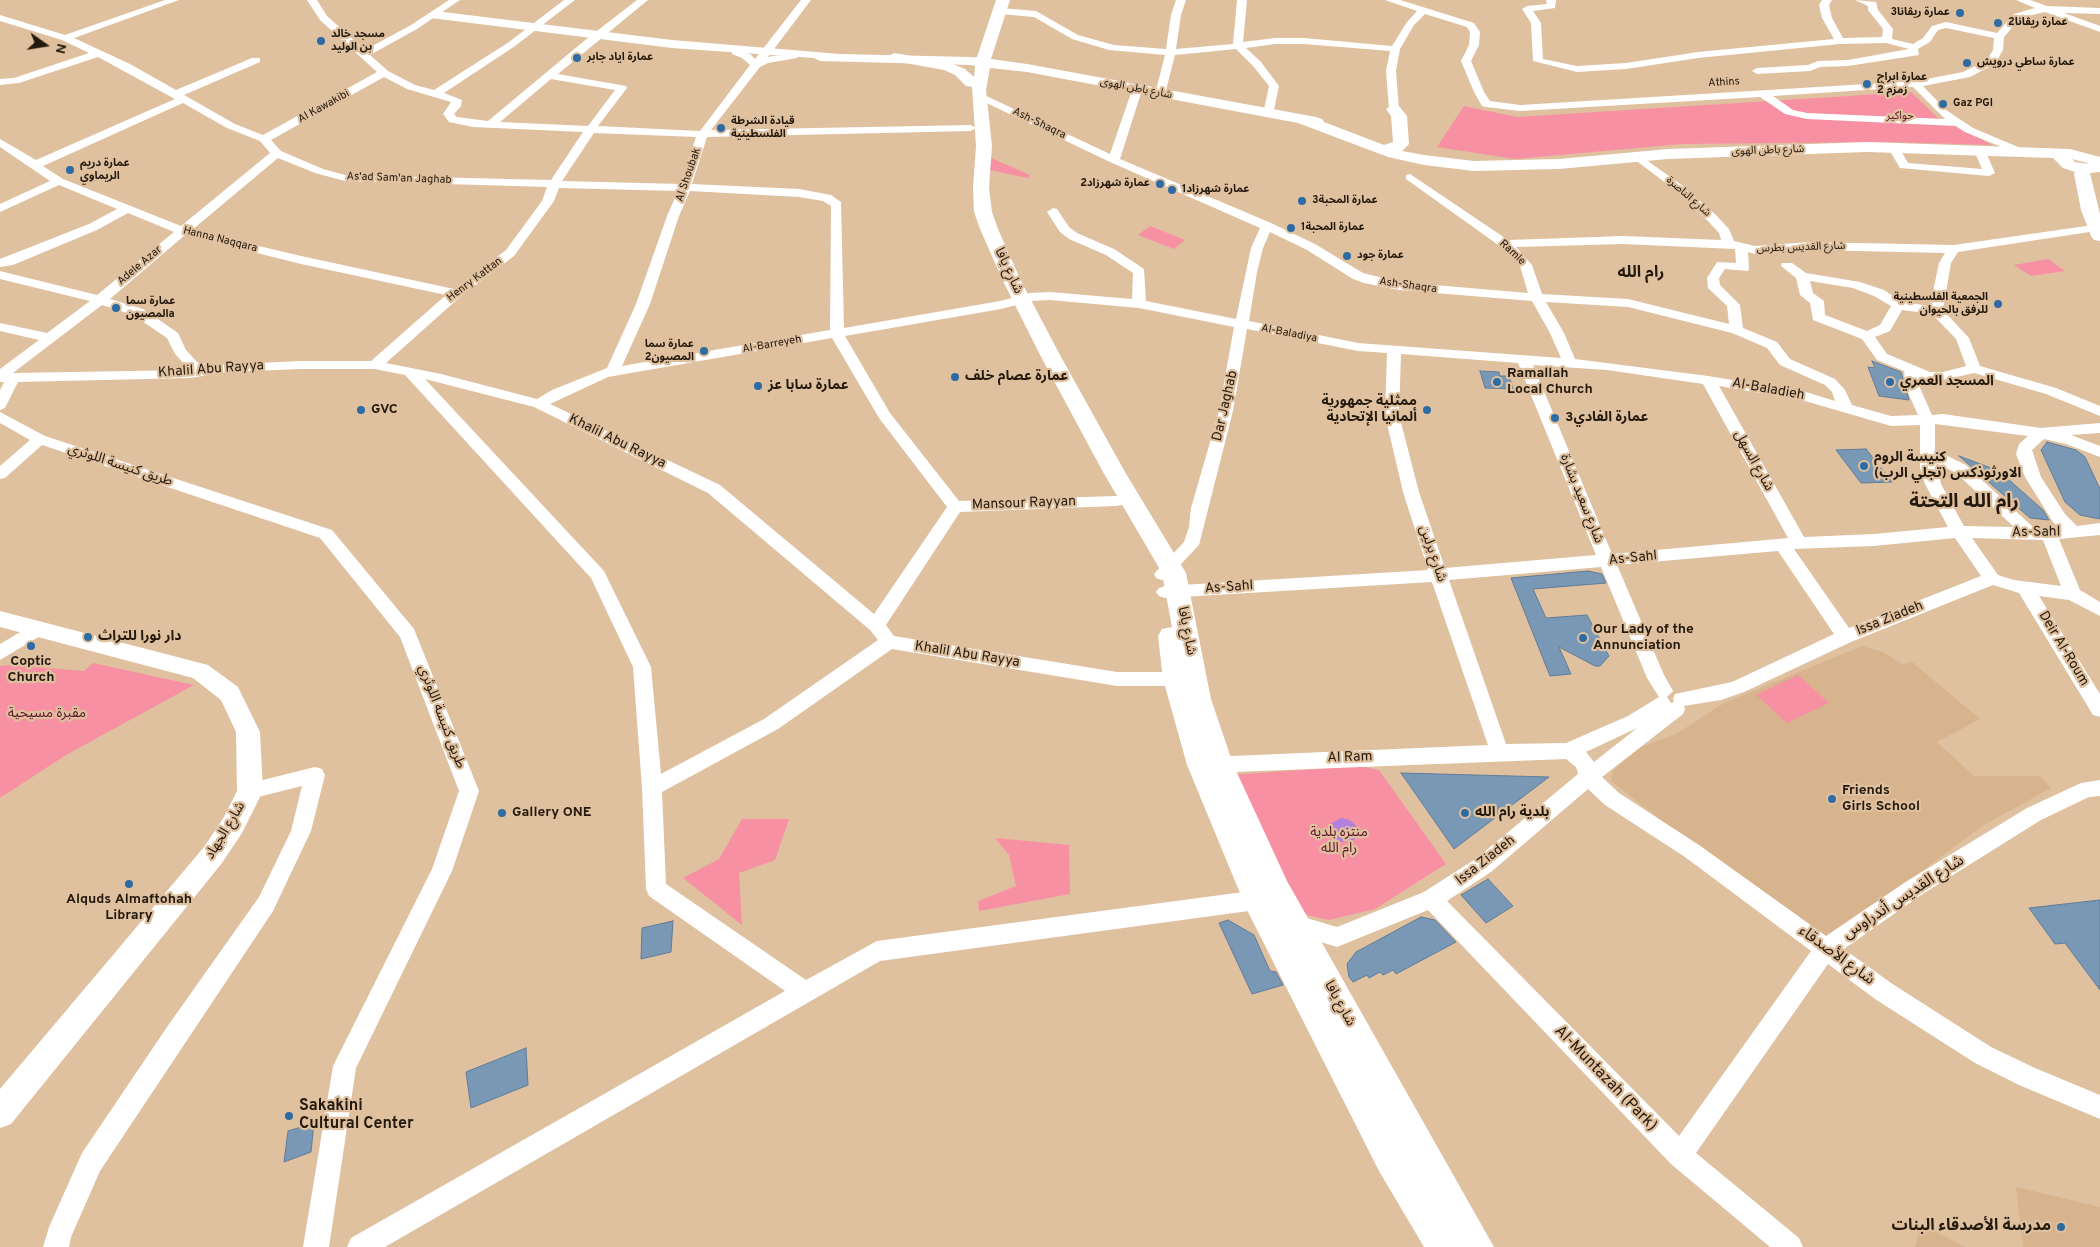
<!DOCTYPE html>
<meta charset="utf-8">
<style>
body{margin:0}
#map{position:relative;width:2100px;height:1247px;overflow:hidden;background:#dfc09f;font-family:Overpass,sans-serif}
canvas{display:block}
.north{position:absolute;left:20px;top:20px;width:50px;height:50px;-webkit-text-stroke:4px #dfc09f;paint-order:stroke;rotate:103deg;font-size:14px;font-weight:700;line-height:20px;text-align:center;color:#24190d}
.north::after{content:'';display:block;margin:auto;width:18px;height:22px;background:#24190d;clip-path:polygon(50% 0,100% 100%,50% 72%,0 100%)}
</style>
<div id="map">
<canvas width="2100" height="1247"></canvas>
<div class="north">N</div>
</div>
<script>
const g = document.querySelector('canvas').getContext('2d');
g.lineJoin = 'round';
function fillPath(path, color) {
  g.fillStyle = color;
  g.fill(path, 'evenodd');
}
function shape(rows) {
  const path = new Path2D();
  for (const r of rows) {
    path.moveTo(r[0], r[1]);
    for (let i = 2; i < r.length; i += 2) path.lineTo(r[i], r[i + 1]);
  }
  return path;
}
function strokePath(path, color, width, dash) {
  g.strokeStyle = color;
  g.lineWidth = width;
  g.lineCap = dash ? 'butt' : 'round';
  g.setLineDash(dash || []);
  g.stroke(path);
}
function write(font, color, halo, rows, align = 'center') {
  g.font = font + ' Overpass,"Noto Sans Arabic",sans-serif';
  g.lineWidth = 4.5;
  g.setLineDash([]);
  g.textBaseline = 'middle';
  g.strokeStyle = halo;
  g.fillStyle = color;
  for (const [text, x, y, turn = 0] of rows) {
    g.save();
    g.translate(x, y);
    g.rotate((+turn || 0) * Math.PI / 180);
    g.textAlign = isNaN(turn) ? turn : align;
    if (halo) g.strokeText(text, 0, 0);
    g.fillText(text, 0, 0);
    g.restore();
  }
}
fillPath(shape([
 [1862,646,1883,652,1902,664,1912,662,1980,719,1937,742,1974,776,2040,776,2051,788,1982,826,1822,946,1611,781,1612,773,1616,768,1641,747,1676,734,1724,703],
 [2016,1187,2100,1207,2100,1247,2023,1247],
 [1921,1224,1965,1247,1915,1247]
]), '#d8b48e');
fillPath(shape([
 [1911,92,1938,118,1992,145,1887,142,1682,144,1515,159,1437,147,1464,106,1517,117],
 [991,158,1030,175,1028,178,989,170],
 [1150,226,1185,240,1174,249,1138,235],
 [2048,259,2065,271,2031,276,2014,265],
 [93,663,194,685,66,755,0,798,0,666,10,665,84,671],
 [1798,675,1829,703,1787,723,1756,695],
 [1359,766,1379,770,1446,864,1375,909,1329,920,1290,911,1229,775],
 [742,819,789,819,775,860,739,873,742,925,683,878,719,859],
 [995,838,1069,845,1070,894,979,911,978,901,1016,886,1009,855]
]), '#f890a3');
fillPath(shape([
 [1341,818,1350,820,1357,827,1358,835,1353,841,1339,842,1331,836,1330,824]
]), '#b480dd');
const building = shape([
 [1872,361,1901,372,1909,400,1879,396,1868,367,1875,368,1872,361],
 [1480,371,1499,372,1500,376,1509,376,1513,389,1485,388,1480,371],
 [2047,442,2076,450,2085,457,2100,489,2100,519,2080,515,2065,502,2041,450,2047,442],
 [1866,449,1892,482,1861,483,1836,450,1866,449],
 [1959,456,1999,471,2043,510,2049,520,2030,518,1959,456],
 [1588,571,1602,574,1606,583,1533,589,1546,618,1587,615,1609,656,1600,666,1595,666,1559,647,1571,674,1550,676,1511,578,1588,571],
 [1401,773,1549,777,1454,849,1401,773],
 [1488,879,1513,906,1486,923,1461,895,1488,879],
 [2100,900,2100,990,2065,943,2055,944,2029,908,2100,900],
 [1421,917,1435,920,1456,942,1396,974,1393,970,1383,975,1380,972,1369,978,1367,975,1353,982,1349,977,1347,964,1356,952,1421,917],
 [1228,920,1254,935,1270,971,1276,972,1283,985,1252,994,1219,923,1228,920],
 [673,921,671,952,641,959,642,928,673,921],
 [526,1048,528,1085,471,1108,466,1072,526,1048],
 [314,1123,311,1152,284,1162,288,1131,314,1123]
]);
fillPath(building, '#7998b6');
strokePath(building, '#5f7c99', 1);
fillPath(shape([
 [165,0,179,0,74,38,130,64,176,90,252,58,260,58,260,62,184,95,235,124,263,135,377,72,320,20,307,0,317,0,327,16,365,50,411,25,449,0,460,0,417,29,370,55,388,71,415,85,434,90,509,42,564,0,575,0,515,46,444,93,462,100,461,106,454,114,457,117,488,121,584,41,637,0,648,0,558,74,626,86,627,88,598,126,700,131,750,65,742,58,732,54,732,50,750,54,755,59,801,0,811,0,768,57,793,53,798,56,797,58,768,63,760,67,711,130,971,125,976,128,971,131,707,137,692,184,799,189,831,195,841,202,844,328,1000,301,1030,293,1050,292,1132,299,1133,273,1106,255,1069,239,1060,232,1047,212,1053,208,1057,209,1069,227,1077,233,1114,249,1144,269,1146,301,1236,319,1251,248,1260,228,1110,162,976,98,976,94,980,93,1110,154,1132,90,1137,87,1141,88,1142,90,1120,159,1271,223,1315,244,1363,273,1399,282,1528,293,1520,266,1501,247,1406,179,1406,175,1410,174,1508,240,1623,236,1721,240,1719,233,1707,220,1675,190,1634,159,1632,157,1638,154,1683,186,1715,214,1729,229,1734,241,1755,246,1810,242,1954,245,2100,224,2100,230,2096,231,1958,252,1951,263,1943,310,1969,338,1980,366,2056,388,2100,406,2100,416,2046,394,1974,373,1943,380,1928,380,1919,377,1920,388,1932,415,1943,414,2041,428,2100,423,2100,433,2071,435,2100,446,2100,457,2066,444,2044,439,2032,450,2041,477,2065,514,2077,526,2100,523,2100,535,2059,539,2080,590,2100,602,2100,616,2069,600,2039,596,2100,694,2100,717,2093,715,2019,593,1993,585,1851,642,1744,692,1721,700,1684,706,1685,709,1683,714,1602,777,1619,793,1699,845,1826,936,1907,881,2027,808,2081,783,2100,780,2100,796,2089,797,2041,820,1921,895,1844,949,1891,983,1991,1047,2035,1068,2100,1095,2100,1119,2019,1085,1975,1063,1875,999,1828,964,1696,1153,1799,1238,1803,1247,1770,1247,1671,1164,1428,910,1337,947,1285,931,1282,924,1285,917,1293,914,1337,927,1424,892,1477,858,1578,774,1576,767,1566,759,1208,773,1201,771,1198,765,1201,759,1208,757,1488,745,1432,582,1165,598,1159,596,1156,592,1159,588,1165,586,1428,570,1403,492,1385,415,1387,353,1358,351,1247,329,1233,411,1199,545,1168,578,1162,580,1156,578,1154,574,1184,542,1189,527,1191,508,1219,411,1234,327,1139,308,1050,300,1031,301,1001,309,845,336,890,413,959,501,1116,496,1122,497,1124,501,1122,505,1116,506,960,512,886,625,894,636,1117,672,1176,672,1182,674,1185,679,1182,684,1176,686,1117,686,892,649,778,729,662,792,666,884,806,980,877,941,1258,890,1273,898,1277,905,1273,912,1266,915,1256,910,880,961,385,1247,347,1247,351,1238,785,991,649,896,646,889,642,788,633,667,591,578,405,375,375,369,301,369,227,372,190,378,18,382,5,408,0,410,0,390,4,382,0,382,0,369,39,340,0,331,0,323,47,333,90,301,0,279,0,271,97,295,174,232,128,213,97,230,13,265,0,267,0,259,89,224,117,209,59,185,0,212,0,204,50,181,0,147,0,139,36,160,175,99,98,57,19,83,0,85,0,79,14,78,89,53,62,40,0,21,0,15,65,35,165,0],
 [384,77,407,89,451,102,443,114,449,122,473,127,583,132,551,180,345,175,323,169,281,151,271,140,384,77],
 [551,79,615,90,588,126,500,122,551,79],
 [183,103,227,128,260,141,270,153,181,226,63,179,43,166,183,103],
 [594,133,696,137,681,184,562,181,594,133],
 [278,158,315,173,345,181,547,187,542,201,506,250,454,289,301,256,192,230,278,158],
 [559,188,678,191,667,216,636,304,607,368,552,390,537,399,441,374,386,363,461,296,514,256,554,201,559,188],
 [690,191,799,197,823,201,831,206,830,330,622,366,650,304,679,216,690,191],
 [1270,232,1307,250,1353,279,1364,283,1399,290,1532,301,1550,333,1561,358,1358,343,1249,321,1257,272,1263,248,1270,232],
 [185,235,301,264,446,295,371,361,301,361,216,365,197,362,186,350,178,333,143,309,110,299,185,235],
 [1623,244,1735,249,1736,263,1717,262,1707,278,1708,288,1727,306,1729,324,1628,299,1542,294,1532,265,1516,247,1623,244],
 [1810,250,1945,253,1939,263,1930,306,1902,302,1884,290,1860,282,1806,273,1792,263,1782,263,1781,266,1796,278,1800,295,1810,303,1813,320,1862,339,1877,360,1904,371,1906,388,1918,415,1891,416,1852,405,1845,390,1835,379,1790,359,1777,342,1743,328,1740,305,1720,285,1719,278,1725,269,1748,271,1749,268,1748,252,1755,254,1810,250],
 [1810,281,1853,288,1874,296,1891,306,1880,325,1867,331,1825,315,1824,301,1813,293,1810,281],
 [1546,302,1628,307,1732,333,1767,348,1780,365,1825,385,1832,392,1835,401,1806,392,1708,376,1575,359,1564,333,1546,302],
 [102,305,133,315,167,338,175,354,190,370,13,373,102,305],
 [1902,310,1932,314,1956,339,1966,366,1943,372,1930,372,1887,354,1875,337,1890,331,1902,310],
 [832,338,879,418,947,507,874,614,720,485,550,404,608,377,832,338],
 [1401,354,1518,363,1596,555,1445,568,1419,492,1399,415,1401,354],
 [1533,365,1607,370,1703,384,1788,538,1612,554,1533,365],
 [425,379,534,407,708,493,870,630,878,640,764,719,661,774,651,667,604,571,425,379],
 [1719,386,1805,401,1891,426,1920,425,1920,468,1925,484,1948,527,1874,534,1804,537,1719,386],
 [1935,424,2028,436,2019,444,2016,454,2025,477,2053,522,2059,528,2034,528,1966,465,1935,450,1935,424],
 [1936,463,1956,473,2014,527,1964,526,1941,484,1936,463],
 [1955,538,1981,576,1849,628,1794,549,1874,546,1955,538],
 [1972,538,2043,540,2061,586,2014,580,1998,575,1972,538],
 [1778,551,1834,634,1732,682,1675,694,1673,699,1674,702,1671,703,1667,697,1673,691,1664,675,1617,565,1778,551],
 [1601,567,1647,678,1659,697,1628,716,1566,743,1506,744,1449,580,1601,567],
 [1637,728,1594,762,1586,752,1637,728],
 [1588,789,1605,805,1685,857,1811,951,1679,1136,1447,901,1491,872,1588,789],
 [1176,0,1186,0,1181,15,1176,49,1233,44,1237,0,1247,0,1243,42,1275,38,1304,38,1392,46,1407,22,1417,11,1385,0,1400,0,1426,8,1474,23,1480,32,1479,45,1471,61,1484,92,1490,101,1520,105,1916,81,1963,72,1987,60,1993,50,1994,38,1946,28,1938,30,1930,42,1918,49,1919,55,1848,66,1820,67,1810,71,1757,74,1752,71,1757,68,1808,65,1818,61,1848,60,1909,49,1886,43,1840,44,1698,58,1626,69,1577,72,1533,61,1531,23,1522,9,1527,6,1547,4,1546,0,1556,0,1555,8,1533,11,1541,23,1543,59,1577,66,1626,63,1698,52,1834,39,1822,18,1819,5,1822,0,1832,0,1829,5,1832,18,1843,38,1882,37,1883,29,1868,10,1868,6,1855,0,1876,2,1878,10,1893,29,1892,39,1913,44,1923,38,1932,26,1946,22,1997,33,2014,14,2035,8,2016,0,2030,0,2047,6,2100,8,2100,14,2064,13,2100,26,2100,32,2045,12,2020,18,2004,37,2003,50,1995,64,1970,77,1923,86,1946,110,1973,128,2030,152,2032,154,2026,157,1965,132,1956,126,1807,119,1785,114,1760,97,1520,111,1486,107,1482,106,1474,92,1461,61,1469,45,1470,32,1467,27,1425,14,1414,25,1400,49,1396,71,1399,109,1394,112,1389,109,1386,71,1390,51,1304,44,1275,44,1246,48,1261,62,1279,86,1273,114,1268,117,1263,114,1269,86,1253,66,1236,49,1175,55,1165,94,1160,97,1155,94,1165,55,1109,50,1072,39,1034,17,1000,14,995,11,1000,8,1036,11,1078,35,1114,45,1166,49,1171,15,1176,0],
 [1913,87,1945,119,1807,113,1793,110,1773,96,1913,87],
 [1894,145,1898,146,1908,163,1982,169,1974,150,1980,147,1984,148,1995,173,1989,176,1900,168,1888,148,1894,145],
 [0,412,45,436,332,530,414,629,479,791,452,871,356,1068,329,1247,303,1247,333,1066,432,869,459,791,400,637,320,538,42,445,5,478,0,479,0,466,30,440,0,423,0,412],
 [39,621,45,623,48,628,45,633,0,660,0,644,39,621],
 [315,767,322,769,325,775,311,831,273,911,100,1171,71,1237,69,1247,43,1247,49,1227,82,1153,167,1027,259,897,291,831,302,786,250,799,243,797,240,791,243,785,315,767]
]), '#fff');
fillPath(shape([
 [435,11,672,40,840,54,971,57,977,61,971,65,820,61,814,58,672,48,431,18,429,15,435,11],
 [0,611,208,665,238,687,260,732,263,791,242,833,222,863,11,1124,0,1128,0,1089,204,847,224,817,237,791,236,732,221,700,193,678,0,627,0,611]
]), '#fff');
fillPath(shape([
 [996,0,1010,0,991,59,1027,64,1316,117,1322,119,1324,122,1384,145,1393,142,1391,116,1386,109,1394,104,1399,106,1407,116,1409,144,1402,151,1424,155,1474,161,1559,159,1668,149,1867,142,2070,149,2100,157,2100,172,2090,173,2100,214,2100,241,2094,240,2091,236,2081,210,2074,174,2075,172,2063,168,2053,158,1867,152,1668,159,1559,169,1474,171,1424,165,1388,157,1298,123,1027,72,990,68,986,90,992,146,989,188,992,212,998,229,1021,281,1060,355,1125,472,1186,573,1211,699,1233,764,1287,881,1494,1247,1424,1247,1379,1171,1247,910,1187,765,1163,679,1158,636,1162,629,1172,627,1162,573,1103,472,1040,355,1003,281,980,229,974,212,973,188,976,146,972,87,966,86,955,75,944,70,894,61,887,57,894,53,948,62,965,69,974,77,975,66,966,64,964,61,966,58,977,57,996,0],
 [2072,159,2087,163,2088,164,2075,162,2072,159]
]), '#fff');
for (const [x, y, r, color] of [
 [1960,13,5,"#2e6ba3"],
 [1998,23,5,"#2e6ba3"],
 [321,41,5,"#2e6ba3"],
 [577,58,5,"#2e6ba3"],
 [1967,63,5,"#2e6ba3"],
 [1867,84,5,"#2e6ba3"],
 [1943,104,5,"#2e6ba3"],
 [721,128,5,"#2e6ba3"],
 [70,170,5,"#2e6ba3"],
 [1160,184,5,"#2e6ba3"],
 [1172,190,5,"#2e6ba3"],
 [1302,201,5,"#2e6ba3"],
 [1291,228,5,"#2e6ba3"],
 [1347,256,5,"#2e6ba3"],
 [1998,304,5,"#2e6ba3"],
 [116,308,5,"#2e6ba3"],
 [704,351,5,"#2e6ba3"],
 [955,377,5,"#2e6ba3"],
 [1497,382,5,"#2e6ba3"],
 [1890,382,5,"#2e6ba3"],
 [758,386,5,"#2e6ba3"],
 [361,410,5,"#2e6ba3"],
 [1427,410,5,"#2e6ba3"],
 [1555,418,5,"#2e6ba3"],
 [1864,466,5,"#2e6ba3"],
 [88,637,5,"#2e6ba3"],
 [1583,638,5,"#2e6ba3"],
 [31,646,5,"#2e6ba3"],
 [1832,799,5,"#2e6ba3"],
 [502,813,5,"#2e6ba3"],
 [1465,813,5,"#2e6ba3"],
 [129,884,5,"#2e6ba3"],
 [289,1116,5,"#2e6ba3"],
 [2061,1227,5,"#2e6ba3"]
]) {
  const dot = new Path2D();
  dot.arc(x, y, r, 0, 2 * Math.PI);
  g.fillStyle = color;
  g.fill(dot);
  strokePath(dot, '#dfc09f', 2);
}
write('bold 11px', '#24190d', '#dfc09f', [
 ["عمارة ريڤانا3",1950,13,"right"],
 ["عمارة ريڤانا2",2008,23],
 ["مسجد خالد",331,35],
 ["بن الوليد",331,48],
 ["عمارة اياد جابر",587,58],
 ["عمارة ساطي درويش",1977,63],
 ["عمارة ابراج",1877,78],
 ["زمزم 2",1877,91],
 ["Gaz PGI",1953,104],
 ["قيادة الشرطة",731,122],
 ["الفلسطينية",731,135],
 ["عمارة دريم",80,164],
 ["الريماوي",80,177],
 ["عمارة شهرزاد2",1150,184,"right"],
 ["عمارة شهرزاد1",1182,190],
 ["عمارة المحبة3",1312,201],
 ["عمارة المحبة1",1301,228],
 ["عمارة جود",1357,256],
 ["الجمعية الفلسطينية",1988,298,"right"],
 ["للرفق بالحيوان",1988,311,"right"],
 ["عمارة سما",126,302],
 ["المصيونa",126,315],
 ["عمارة سما",694,345,"right"],
 ["المصيون2",694,358,"right"]
], 'left');
write('11px', '#24190d', '#dfc09f', [
 ["Athins",1724,83,-3],
 ["شارع باطن الهوى",1136,89,11],
 ["Al Kawakibi",324,107,-29],
 ["Ash-Shaqra",1039,124,26],
 ["شارع باطن الهوى",1768,151,-2],
 ["Al Shoubak",689,175,-71],
 ["As'ad Sam'an Jaghab",399,179,2],
 ["شارع الناصرة",1688,197,41],
 ["Hanna Naqqara",220,240,14],
 ["شارع القديس بطرس",1801,248,-2],
 ["Ramle",1512,253,43],
 ["Adele Azar",140,266,-40],
 ["Henry Kattan",475,280,-37],
 ["Ash-Shaqra",1408,286,8],
 ["Al-Baladiya",1289,334,11],
 ["Al-Barreyeh",772,345,-10]
]);
write('11px', '#5d1529', '#dfc09f', [
 ["حواكير",1900,117]
]);
write('14px', '#24190d', '#dfc09f', [
 ["شارع يافا",1008,271,65],
 ["Khalil Abu Rayya",211,370,-4],
 ["Al-Baladieh",1768,390,10],
 ["Dar Jaghab",1226,406,-77],
 ["Khalil Abu Rayya",617,442,26],
 ["شارع السهل",1753,461,61],
 ["طريق كنيسة اللوثري",120,466,18],
 ["شارع سعيد بشارة",1581,499,68],
 ["Mansour Rayyan",1024,504,-2],
 ["As-Sahl",2036,533,-1],
 ["شارع برلين",1432,554,71],
 ["As-Sahl",1633,559,-6],
 ["As-Sahl",1229,588,-4],
 ["Issa Ziadeh",1890,619,-22],
 ["شارع يافا",1186,631,79],
 ["Deir Al-Roum",2063,649,59],
 ["Khalil Abu Rayya",967,655,9],
 ["طريق كنيسة اللوثري",441,717,69],
 ["Al Ram",1350,758,-2],
 ["شارع الجهاد",226,831,-59],
 ["Issa Ziadeh",1486,861,-38],
 ["شارع يافا",1339,1004,61]
]);
write('bold 14px', '#24190d', '#dfc09f', [
 ["Ramallah",1507,374],
 ["Local Church",1507,390],
 ["عمارة عصام خلف",965,377],
 ["المسجد العمري",1900,382],
 ["عمارة سابا عز",768,386],
 ["ممثلية جمهورية",1417,402,"right"],
 ["ألمانيا الإتحادية",1417,418,"right"],
 ["GVC",371,410],
 ["عمارة الفادي3",1565,418],
 ["كنيسة الروم",1874,458],
 ["الاورثوذكس (تجلي الرب)",1874,474],
 ["Our Lady of the",1593,630],
 ["Annunciation",1593,646],
 ["دار نورا للتراث",98,637],
 ["Coptic",31,662,"center"],
 ["Church",31,678,"center"],
 ["Friends",1842,791],
 ["Girls School",1842,807],
 ["Gallery ONE",512,813],
 ["بلدية رام الله",1475,813],
 ["Alquds Almaftohah",129,900,"center"],
 ["Library",129,916,"center"]
], 'left');
write('14px', '#5d1529', '#dfc09f', [
 ["مقبرة مسيحية",47,714],
 ["منتزه بلدية",1339,833],
 ["رام الله",1339,849]
]);
write('bold 16px', '#24190d', '#dfc09f', [
 ["رام الله",1641,274]
]);
write('16px', '#24190d', '#dfc09f', [
 ["شارع القديس أندراوس",1904,898,-33],
 ["شارع الأصدقاء",1836,956,36],
 ["Al-Muntazah (Park)",1605,1079,46]
]);
write('bold 16px', '#24190d', '#dfc09f', [
 ["Sakakini",299,1107],
 ["Cultural Center",299,1125],
 ["مدرسة الأصدقاء البنات",2051,1227,"right"]
], 'left');
write('bold 19px', '#24190d', '#dfc09f', [
 ["رام الله التحتة",1964,503]
]);
</script>
